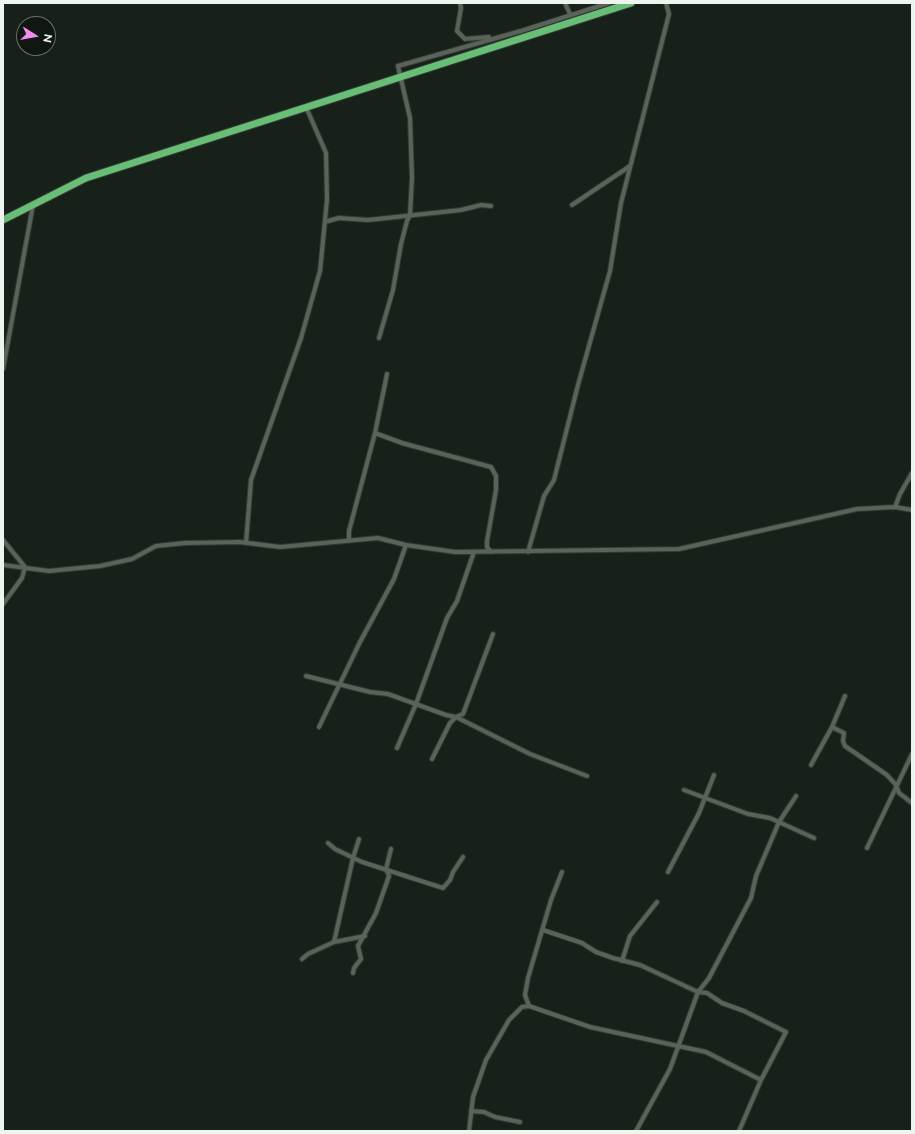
<!DOCTYPE html>
<style>
body{margin:0}
#map{position:relative;width:915px;height:1134px;overflow:hidden;background:#182119;font-family:Raleway,sans-serif}
canvas{display:block}
.frame{position:absolute;inset:0;border:4px solid #eef4ee;pointer-events:none}
.north{position:absolute;left:16px;top:16px;width:40px;height:40px;box-sizing:border-box;background:#0f1710;border:1px solid #686f69;border-radius:50%;rotate:101deg;font-size:11px;font-weight:700;line-height:16px;text-align:center;color:#eef4ee}
.north::after{content:'';display:block;margin:auto;width:14px;height:18px;background:#f38af1;clip-path:polygon(50% 0,100% 100%,50% 72%,0 100%)}
</style>
<div id="map">
<canvas width="915" height="1134"></canvas>
<div class="frame"></div>
<div class="north">N</div>
</div>
<script>
const g = document.querySelector('canvas').getContext('2d');
g.lineJoin = 'round';
function shape(rows) {
  const path = new Path2D();
  for (const r of rows) {
    path.moveTo(r[0], r[1]);
    for (let i = 2; i < r.length; i += 2) path.lineTo(r[i], r[i + 1]);
  }
  return path;
}
function strokePath(path, color, width, dash) {
  g.strokeStyle = color;
  g.lineWidth = width;
  g.lineCap = dash ? 'butt' : 'round';
  g.setLineDash(dash || []);
  g.stroke(path);
}
const minor = shape([
 [460,3,461,8,457,31,465,39,489,37],
 [565,3,570,14],
 [572,205,630,166],
 [328,221,339,218,368,220,461,210,481,205,491,206],
 [379,338,393,290,401,244,407,221,410,215,412,178,410,118,398,66,521,31,609,3],
 [3,369,33,205],
 [387,374,375,433,402,443,491,467,496,476,496,490,487,541,487,547,491,552],
 [895,507,900,494,912,473],
 [3,540,25,567,22,578,3,604],
 [349,540,349,531,375,433],
 [246,543,251,480,301,338,320,271,327,200,326,153,306,107],
 [528,552,544,496,554,480,578,385,610,271,621,203,669,14,666,3],
 [3,565,49,571,100,566,132,559,156,546,185,543,240,542,280,547,378,538,406,545,455,552,679,549,857,509,895,507,912,510],
 [306,676,370,692,388,694,446,715,456,717,463,714,493,634],
 [319,727,360,642,394,579,406,545],
 [832,727,844,733,843,741,845,746,887,775,896,785,899,793,912,803],
 [397,748,416,704,447,618,457,601,474,552],
 [432,759,450,723,456,717,530,754,587,776],
 [811,765,832,727,845,696],
 [684,790,748,814,770,818,814,838],
 [359,839,353,858,334,942,365,936],
 [328,843,335,849,362,862,443,888,450,880,453,872,463,857],
 [867,848,912,754],
 [562,872,551,900,528,978,525,995,529,1006,590,1027,706,1052,761,1080],
 [668,872,699,813,714,775],
 [543,930,582,943,596,952,613,958,640,965,698,992,707,993,722,1003,744,1011,786,1032,761,1080,739,1131],
 [302,959,308,954,334,942],
 [622,961,630,936,657,902],
 [353,973,354,968,361,959,358,946,376,913,389,876,386,869,391,849],
 [471,1111,484,1112,495,1117,520,1122],
 [469,1131,473,1097,486,1060,509,1020,522,1007,529,1006],
 [636,1131,670,1069,698,992,709,978,751,898,756,876,779,822,796,796]
]);
const trunk = shape([
 [3,220,86,178,631,3]
]);
strokePath(minor, '#333934', 6);
strokePath(trunk, '#333934', 9);
strokePath(minor, '#59635a', 4);
strokePath(trunk, '#68be76', 7);
</script>
